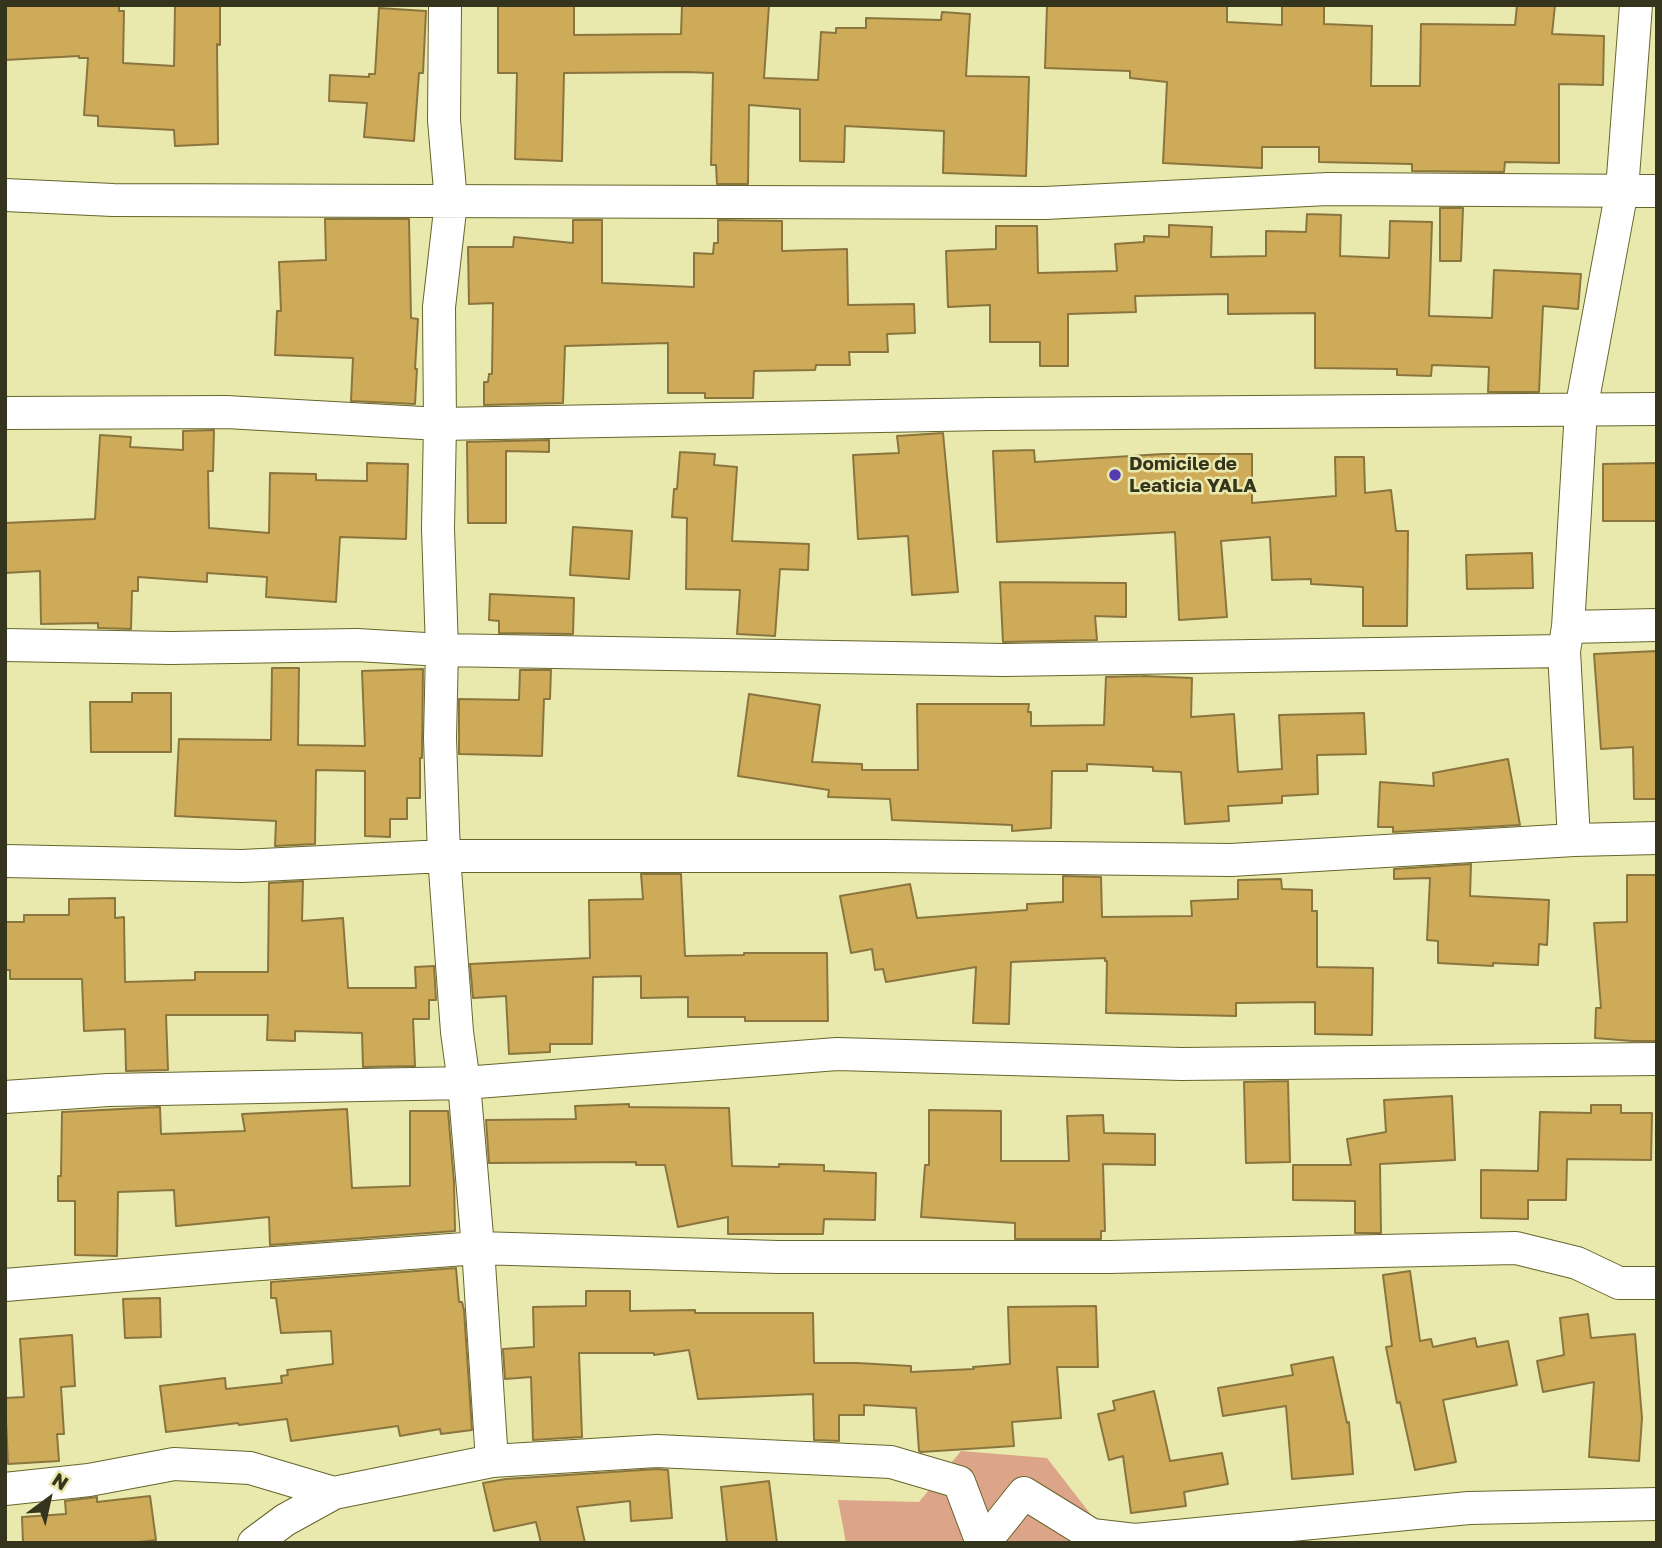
<!DOCTYPE html>
<style>
body{margin:0}
#map{position:relative;width:1662px;height:1548px;overflow:hidden;background:#eae9ad;font-family:"Golos Text",sans-serif}
canvas{display:block}
.frame{position:absolute;inset:0;border:7px solid #35351d;pointer-events:none}
.north{position:absolute;left:14px;top:1464px;width:70px;height:70px;-webkit-text-stroke:5px #eae9ad;paint-order:stroke;rotate:33deg;font-size:19px;font-weight:700;line-height:28px;text-align:center;color:#35351d}
.north::after{content:'';display:block;margin:auto;width:24px;height:32px;background:#35351d;clip-path:polygon(50% 0,100% 100%,50% 72%,0 100%)}
</style>
<div id="map">
<canvas width="1662" height="1548"></canvas>
<div class="frame"></div>
<div class="north">N</div>
</div>
<script>
const g = document.querySelector('canvas').getContext('2d');
g.lineJoin = 'round';
function fillPath(path, color) {
  g.fillStyle = color;
  g.fill(path, 'evenodd');
}
function shape(rows) {
  const path = new Path2D();
  for (const r of rows) {
    path.moveTo(r[0], r[1]);
    for (let i = 2; i < r.length; i += 2) path.lineTo(r[i], r[i + 1]);
  }
  return path;
}
function strokePath(path, color, width, dash) {
  g.strokeStyle = color;
  g.lineWidth = width;
  g.lineCap = dash ? 'butt' : 'round';
  g.setLineDash(dash || []);
  g.stroke(path);
}
function write(font, color, halo, rows, align = 'center') {
  g.font = font + ' "Golos Text",sans-serif';
  g.lineWidth = 5;
  g.setLineDash([]);
  g.textBaseline = 'middle';
  g.strokeStyle = halo;
  g.fillStyle = color;
  for (const [text, x, y, turn = 0] of rows) {
    g.save();
    g.translate(x, y);
    g.rotate((+turn || 0) * Math.PI / 180);
    g.textAlign = isNaN(turn) ? turn : align;
    if (halo) g.strokeText(text, 0, 0);
    g.fillText(text, 0, 0);
    g.restore();
  }
}
fillPath(shape([
 [961,1451,1047,1458,1113,1543,846,1543,838,1500,919,1502]
]), '#dca489');
const building = shape([
 [5,5,119,5,119,11,124,11,123,63,174,66,175,5,220,5,220,45,217,44,218,144,175,146,174,130,98,126,98,116,84,115,88,58,79,58,79,56,5,60,5,5],
 [682,5,769,5,764,78,818,80,821,32,836,33,836,28,866,28,866,18,941,20,942,12,970,14,966,76,1029,77,1026,176,943,173,944,131,845,126,844,162,800,161,800,109,749,105,748,184,717,184,716,165,711,165,713,73,686,72,564,73,562,161,515,159,517,73,498,73,498,6,574,6,574,35,681,34,682,5],
 [1047,5,1227,5,1227,22,1282,25,1282,5,1324,5,1324,24,1372,26,1371,86,1420,86,1421,24,1515,25,1517,5,1555,5,1552,34,1604,36,1603,85,1559,84,1559,163,1505,162,1504,172,1412,171,1412,164,1319,162,1319,147,1262,147,1262,168,1163,163,1167,82,1130,78,1130,71,1045,68,1047,5],
 [379,8,426,11,423,73,419,73,414,141,364,137,367,103,329,101,330,75,369,77,369,74,375,74,379,8],
 [1440,208,1463,208,1461,261,1440,261,1440,208],
 [1307,214,1341,215,1340,256,1389,258,1390,221,1432,222,1429,316,1492,318,1494,270,1581,274,1578,309,1543,306,1539,392,1488,392,1489,367,1432,365,1431,376,1397,375,1397,369,1315,368,1315,313,1228,314,1228,294,1135,296,1136,312,1068,314,1068,366,1040,366,1040,342,990,342,990,305,948,307,946,251,996,249,996,226,1037,226,1038,273,1117,271,1115,244,1144,242,1144,236,1169,237,1169,225,1212,227,1211,257,1266,256,1266,231,1306,232,1307,214],
 [325,219,409,219,411,318,418,319,415,369,417,369,415,404,351,401,353,358,275,355,277,311,281,311,279,262,326,260,325,219],
 [573,220,602,220,602,283,694,287,694,253,713,254,714,243,718,243,718,220,782,221,782,251,847,249,848,305,914,304,915,333,887,334,888,352,849,352,850,365,816,365,815,370,754,371,753,398,705,398,705,393,668,393,668,343,565,346,563,403,484,405,484,382,488,382,489,374,492,374,493,303,469,304,468,247,513,247,514,237,573,243,573,220],
 [214,430,213,471,208,471,209,528,269,533,270,473,316,474,316,480,367,481,367,463,408,464,406,539,340,537,336,602,266,597,267,577,207,573,207,582,138,577,138,591,132,591,131,629,98,628,98,623,41,624,40,571,5,573,5,523,95,519,100,435,131,437,130,447,183,450,183,431,214,430],
 [943,433,958,592,912,595,908,536,858,539,853,455,899,453,897,436,943,433],
 [549,440,549,452,506,451,506,523,468,523,467,442,549,440],
 [1034,450,1035,462,1163,454,1252,454,1252,503,1336,496,1335,457,1364,457,1365,493,1391,490,1396,531,1408,531,1407,626,1363,626,1363,587,1311,584,1311,579,1272,580,1270,537,1221,541,1227,617,1179,620,1175,532,997,542,993,451,1034,450],
 [680,452,715,454,714,465,737,467,732,541,809,544,808,570,780,569,775,636,737,634,740,590,686,589,687,518,672,517,674,489,677,489,680,452],
 [1657,463,1657,521,1603,521,1603,464,1657,463],
 [573,527,632,531,629,579,570,575,573,527],
 [1532,553,1533,588,1467,589,1466,555,1532,553],
 [1000,582,1126,583,1126,617,1095,616,1097,640,1003,642,1000,582],
 [490,594,574,598,573,634,499,633,499,621,489,620,490,594],
 [1657,651,1657,799,1634,799,1633,747,1601,749,1594,654,1657,651],
 [272,668,299,668,298,745,365,746,362,671,423,669,422,758,420,758,420,798,407,798,407,819,390,819,390,837,365,836,365,771,316,770,315,844,275,846,276,821,175,816,179,739,271,740,272,668],
 [520,670,551,670,550,699,544,699,542,756,459,754,459,699,519,700,520,670],
 [1143,676,1192,678,1191,717,1234,714,1238,772,1282,769,1279,715,1364,713,1366,754,1317,755,1318,794,1282,796,1282,803,1228,806,1229,821,1185,824,1181,772,1153,771,1153,767,1087,764,1087,771,1052,771,1051,828,1012,831,1012,825,892,820,890,799,828,797,829,790,738,776,749,694,820,705,812,762,862,764,862,770,918,770,917,704,1029,704,1028,712,1031,712,1031,726,1104,725,1106,677,1143,676],
 [132,693,171,693,171,752,91,752,90,702,132,702,132,693],
 [1508,759,1520,825,1393,832,1393,827,1378,827,1380,782,1434,786,1433,773,1508,759],
 [1471,864,1470,896,1549,900,1547,945,1539,944,1538,965,1493,963,1493,966,1438,963,1438,941,1427,940,1430,878,1394,879,1394,869,1471,864],
 [641,874,681,874,685,956,744,955,744,953,827,953,828,1021,745,1021,745,1017,688,1017,688,997,641,998,641,976,593,977,592,1044,550,1044,550,1052,509,1054,506,996,473,998,470,964,590,958,589,900,643,899,641,874],
 [1627,875,1657,875,1657,1041,1632,1041,1595,1038,1596,1008,1601,1008,1594,923,1627,922,1627,875],
 [1063,876,1101,877,1102,917,1192,916,1191,901,1238,899,1238,880,1281,879,1282,889,1312,890,1312,911,1317,911,1317,967,1373,968,1372,1035,1315,1034,1315,1002,1236,1003,1236,1016,1106,1013,1107,961,1105,961,1105,958,1011,962,1009,1024,973,1023,976,967,886,982,883,969,875,970,872,949,851,953,840,896,910,884,917,918,1027,910,1027,904,1063,902,1063,876],
 [303,881,302,921,343,918,348,988,416,988,415,967,434,966,436,1000,429,1000,429,1019,413,1019,415,1066,363,1067,362,1033,295,1031,295,1041,267,1040,268,1015,166,1015,168,1070,126,1071,125,1029,84,1031,82,979,10,979,10,970,5,970,5,922,24,922,24,915,69,915,69,899,115,898,115,918,124,917,125,982,195,980,195,972,268,972,269,883,303,881],
 [1288,1081,1290,1162,1246,1163,1244,1082,1288,1081],
 [1452,1096,1455,1160,1380,1164,1381,1233,1355,1233,1355,1201,1293,1200,1293,1165,1351,1165,1347,1139,1386,1132,1384,1100,1452,1096],
 [629,1104,629,1107,729,1108,732,1166,779,1167,779,1164,824,1165,824,1171,876,1173,875,1220,824,1219,823,1234,728,1234,728,1217,678,1227,665,1165,636,1165,636,1162,489,1163,486,1120,576,1119,575,1106,629,1104],
 [1591,1105,1621,1105,1621,1113,1652,1113,1651,1160,1567,1159,1566,1200,1528,1200,1528,1219,1481,1218,1481,1170,1538,1171,1540,1112,1591,1113,1591,1105],
 [160,1107,161,1134,245,1131,242,1114,347,1109,352,1188,410,1186,410,1111,448,1111,454,1182,455,1231,270,1245,269,1217,176,1226,174,1190,118,1192,117,1256,75,1255,75,1201,58,1201,58,1176,61,1176,62,1112,160,1107],
 [929,1110,1001,1111,1001,1161,1069,1161,1067,1116,1103,1115,1104,1133,1155,1134,1155,1165,1103,1164,1105,1231,1101,1231,1101,1239,1015,1239,1015,1223,921,1217,925,1165,929,1165,929,1110],
 [456,1268,459,1302,462,1302,464,1310,472,1430,441,1434,440,1429,400,1436,398,1426,291,1441,287,1419,239,1425,238,1423,166,1432,160,1386,225,1378,226,1389,282,1383,281,1376,288,1375,287,1370,333,1364,331,1331,281,1333,276,1298,271,1298,271,1282,456,1268],
 [1410,1271,1420,1341,1431,1339,1433,1347,1475,1338,1477,1347,1508,1341,1517,1385,1443,1400,1456,1462,1415,1470,1400,1402,1397,1403,1386,1347,1392,1346,1383,1275,1410,1271],
 [586,1291,630,1291,630,1311,695,1310,695,1313,813,1313,814,1363,857,1363,911,1366,911,1372,974,1369,973,1367,1010,1364,1008,1307,1096,1306,1098,1367,1057,1367,1061,1418,1012,1422,1014,1446,921,1452,919,1451,916,1408,864,1405,864,1415,839,1415,839,1441,814,1440,813,1394,698,1399,689,1350,654,1355,654,1353,579,1353,582,1437,533,1440,531,1377,505,1379,503,1349,534,1347,533,1307,586,1306,586,1291],
 [160,1298,161,1337,125,1338,123,1299,160,1298],
 [1588,1314,1591,1338,1635,1334,1642,1418,1639,1461,1589,1457,1594,1382,1543,1392,1537,1361,1564,1355,1560,1318,1588,1314],
 [72,1335,75,1386,61,1387,64,1434,57,1434,59,1461,8,1464,5,1398,24,1397,20,1339,72,1335],
 [1333,1357,1347,1423,1349,1422,1353,1474,1292,1479,1286,1406,1223,1416,1218,1388,1293,1375,1291,1365,1333,1357],
 [1154,1391,1170,1461,1222,1453,1228,1484,1184,1492,1186,1506,1131,1513,1123,1456,1109,1460,1098,1414,1115,1410,1113,1401,1154,1391],
 [657,1469,668,1470,672,1518,631,1521,630,1501,577,1507,585,1543,541,1543,536,1522,494,1531,483,1483,506,1479,657,1469],
 [769,1481,777,1543,727,1543,721,1487,769,1481],
 [150,1496,156,1540,131,1543,23,1543,22,1517,66,1514,65,1501,97,1497,97,1502,150,1496]
]);
fillPath(building, '#cdab59');
strokePath(building, '#8b753f', 2);
const minor = shape([
 [445,5,444,120,451,202,439,307,440,424,438,528,442,650,440,738,444,856,457,1032,464,1083,478,1248,492,1461],
 [5,195,113,200,1045,203,1328,189,1657,191],
 [5,413,226,412,440,424,991,414,1657,409],
 [1568,627,1657,625],
 [5,645,171,648,357,645,442,650,1004,660,1564,651],
 [1574,840,1564,651,1568,627,1581,410,1622,190,1636,5],
 [5,861,242,866,444,856,885,856,1231,860,1574,840,1657,838],
 [5,1097,108,1090,464,1083,837,1054,1181,1064,1657,1059],
 [5,1285,247,1265,478,1248,778,1257,1109,1257,1516,1248,1577,1263,1619,1283,1657,1283],
 [5,1489,89,1480,174,1464,250,1468,334,1493,492,1461,657,1451,891,1462,959,1482,982,1543],
 [254,1543,285,1520,334,1493],
 [984,1543,1024,1493,1092,1535,1135,1540,1469,1508,1657,1504]
]);
strokePath(minor, '#66652c', 34);
strokePath(minor, '#fff', 32);
for (const [x, y, r, color] of [
 [1115,475,7,"#553ab2"]
]) {
  const dot = new Path2D();
  dot.arc(x, y, r, 0, 2 * Math.PI);
  g.fillStyle = color;
  g.fill(dot);
  strokePath(dot, '#eae9ad', 2.5);
}
write('bold 19px', '#35351d', '#eae9ad', [
 ["Domicile de",1129,464],
 ["Leaticia YALA",1129,486]
], 'left');
</script>
